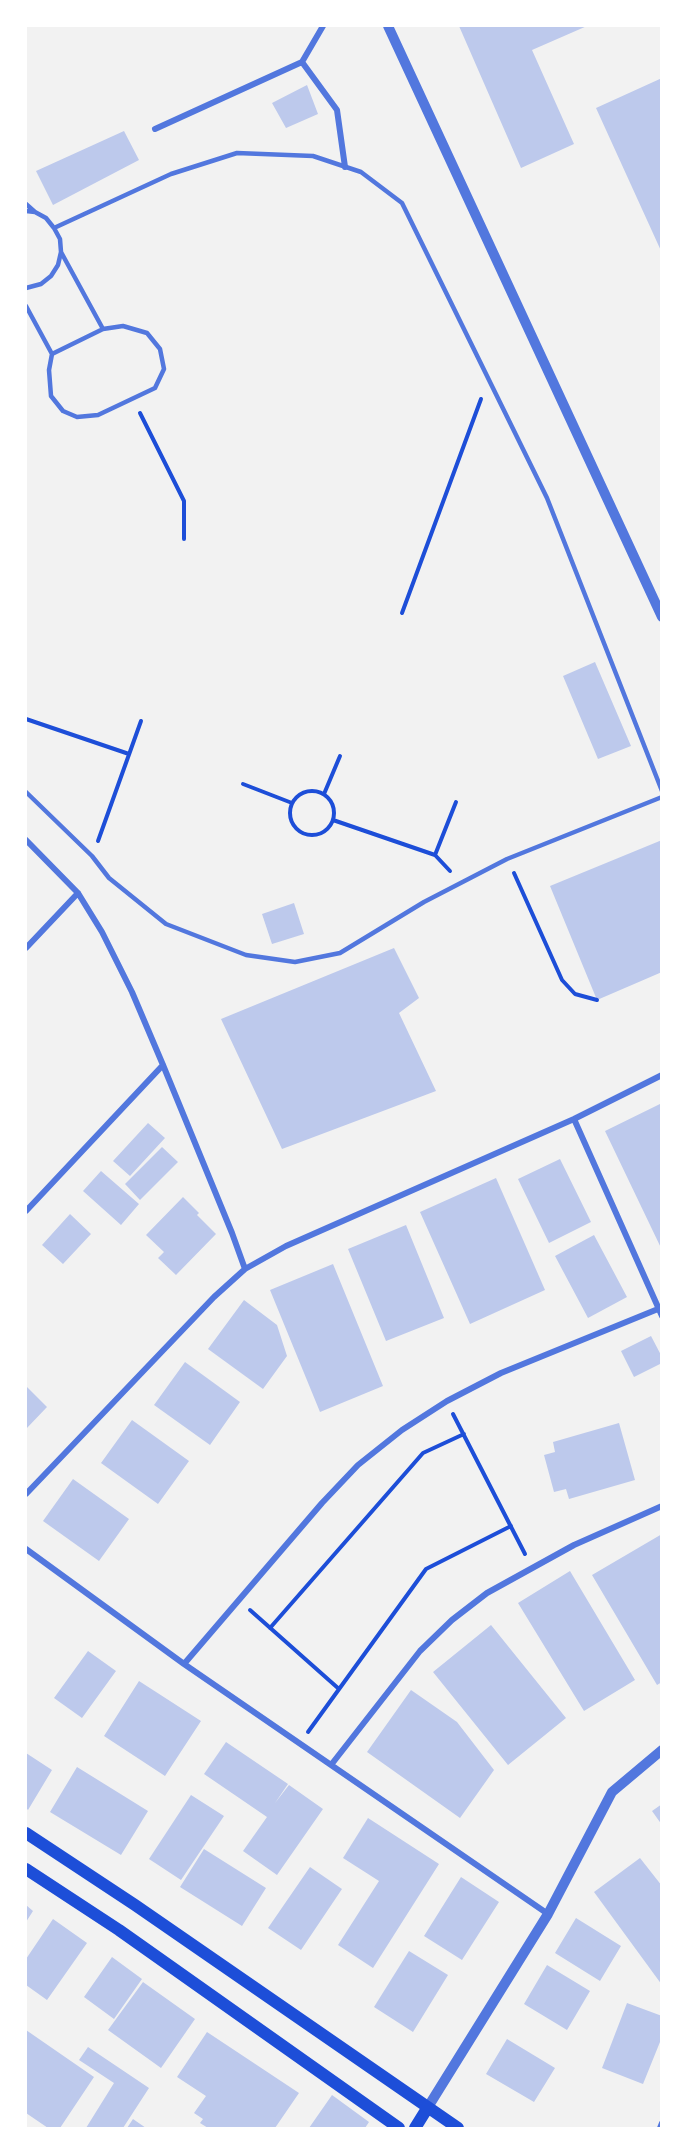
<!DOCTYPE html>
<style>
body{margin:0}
#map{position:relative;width:687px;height:2154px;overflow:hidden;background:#f2f2f2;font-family:Ubuntu,sans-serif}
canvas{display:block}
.frame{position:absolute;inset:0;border:27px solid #fff;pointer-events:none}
</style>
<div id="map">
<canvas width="687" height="2154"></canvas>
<div class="frame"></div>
</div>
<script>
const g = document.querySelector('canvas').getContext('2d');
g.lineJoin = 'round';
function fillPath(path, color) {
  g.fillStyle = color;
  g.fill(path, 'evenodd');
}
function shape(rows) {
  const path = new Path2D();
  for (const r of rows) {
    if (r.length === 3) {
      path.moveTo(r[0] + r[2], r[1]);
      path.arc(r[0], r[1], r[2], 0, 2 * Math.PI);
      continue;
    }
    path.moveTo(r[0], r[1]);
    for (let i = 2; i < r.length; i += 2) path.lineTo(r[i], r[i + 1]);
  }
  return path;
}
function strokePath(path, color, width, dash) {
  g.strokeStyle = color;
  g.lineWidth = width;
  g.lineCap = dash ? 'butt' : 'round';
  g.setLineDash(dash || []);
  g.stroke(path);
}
fillPath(shape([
 [459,26,587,26,532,50,574,144,521,168],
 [662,78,662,253,596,108],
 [307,85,318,114,286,128,272,103],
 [124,131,139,160,53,205,36,171],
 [595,662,631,746,598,759,563,676],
 [662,840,662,972,597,1000,550,886],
 [294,903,304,934,272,944,262,914],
 [394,948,419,998,399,1013,436,1091,282,1149,221,1019],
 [662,1103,662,1250,605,1131],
 [148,1123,165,1138,130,1176,113,1161],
 [162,1147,178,1162,140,1200,125,1184],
 [560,1159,591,1222,549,1243,518,1179],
 [101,1171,139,1204,121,1225,83,1191],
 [496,1178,545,1290,470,1324,420,1212],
 [183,1197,199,1213,197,1215,216,1234,176,1275,158,1258,164,1252,146,1235],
 [70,1214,91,1234,63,1264,42,1245],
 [406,1225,444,1318,386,1341,348,1249],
 [594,1235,627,1297,588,1318,555,1256],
 [333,1264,383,1386,320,1412,270,1290],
 [244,1300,277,1325,287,1356,263,1389,208,1349],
 [651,1336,662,1357,662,1363,634,1377,621,1351],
 [185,1362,240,1402,210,1445,154,1405],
 [26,1386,47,1407,26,1429],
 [132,1420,189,1461,158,1504,101,1463],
 [619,1423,635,1480,569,1499,566,1489,554,1492,544,1455,555,1452,553,1442],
 [73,1479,129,1519,99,1561,43,1521],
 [662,1534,662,1682,657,1685,592,1575],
 [570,1571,635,1680,584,1711,518,1603],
 [491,1625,566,1718,508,1765,433,1672],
 [88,1651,116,1671,82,1718,54,1698],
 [139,1681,201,1721,165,1776,104,1736],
 [411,1690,457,1722,494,1770,460,1818,367,1752],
 [226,1742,288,1784,275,1803,289,1785,323,1809,277,1875,243,1851,267,1817,204,1774],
 [26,1753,52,1770,28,1810,26,1808],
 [77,1767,148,1811,121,1855,50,1812],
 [191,1795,224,1816,181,1880,149,1859],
 [662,1804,662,1825,652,1811],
 [368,1818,439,1864,373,1968,338,1945,379,1881,343,1858],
 [204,1849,266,1888,242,1926,180,1887],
 [640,1858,662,1886,662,1985,594,1892],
 [310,1867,342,1889,301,1950,268,1928],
 [461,1877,499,1902,462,1960,424,1936],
 [26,1905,33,1911,26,1922],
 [576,1918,621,1946,600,1981,555,1953],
 [53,1919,87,1943,47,2000,26,1985,26,1959],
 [409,1951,448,1975,413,2032,374,2007],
 [112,1957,142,1979,114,2019,84,1997],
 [547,1965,590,1991,567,2030,524,2004],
 [143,1982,195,2019,161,2068,108,2030],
 [627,2003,662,2016,662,2037,643,2084,602,2068],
 [26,2030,94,2077,60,2128,48,2128,26,2113],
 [207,2032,299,2093,275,2128,208,2128,200,2123,203,2119,194,2113,206,2096,177,2077],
 [507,2039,555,2068,534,2102,486,2074],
 [88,2047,149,2088,123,2128,86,2128,114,2083,79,2060],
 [332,2095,369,2122,365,2128,309,2128],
 [133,2119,146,2128,127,2128]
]), '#bdc9ec');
strokePath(shape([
 [140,413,184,501,184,539],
 [402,613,481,399],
 [26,719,129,754],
 [243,784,292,803],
 [312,813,22],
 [324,794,340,756],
 [333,820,435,855],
 [98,841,141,721],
 [450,871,435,855,456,802],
 [514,873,562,980,575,994,597,1000],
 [453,1414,525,1554],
 [250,1610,339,1689],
 [270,1628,423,1453,464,1434],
 [308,1732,426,1569,511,1526]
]), '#1d4ed8', 4);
strokePath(shape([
 [26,204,35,212],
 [26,211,35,212,46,218,54,228,60,239,61,252,58,265,51,276,41,284,26,288],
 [54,228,171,174,237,153,313,156,361,172,402,203,547,498,662,791],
 [61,252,103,329],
 [26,306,52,354],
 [123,326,147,333,160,349,164,369,155,388,98,415,77,417,63,411,51,396,49,370,52,354,103,329,123,326],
 [26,792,92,856,109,878,166,924,246,955,295,962,340,953,424,902,507,859,662,797]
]), '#5277de', 4.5);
strokePath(shape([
 [302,62,337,110,345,167],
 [155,129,302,62,323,26],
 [26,840,78,893,102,932,132,992,163,1065,232,1233,245,1269],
 [26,948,78,893],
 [574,1119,662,1316],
 [26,1211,163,1065],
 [26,1494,214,1297,245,1269,286,1246,574,1119,662,1075],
 [26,1549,184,1664,548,1914],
 [184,1664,322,1503,358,1465,402,1430,447,1401,501,1373,658,1309],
 [331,1765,420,1651,452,1620,487,1593,574,1545,662,1506],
 [660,2128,662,2123]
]), '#5277de', 6);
strokePath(shape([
 [388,26,662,617],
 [428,2107,548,1914,612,1792,662,1750]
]), '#5277de', 10);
strokePath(shape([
 [26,1833,135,1905,458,2128],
 [26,1869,119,1930,399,2128],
 [415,2128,428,2107]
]), '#1d4ed8', 12);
</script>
